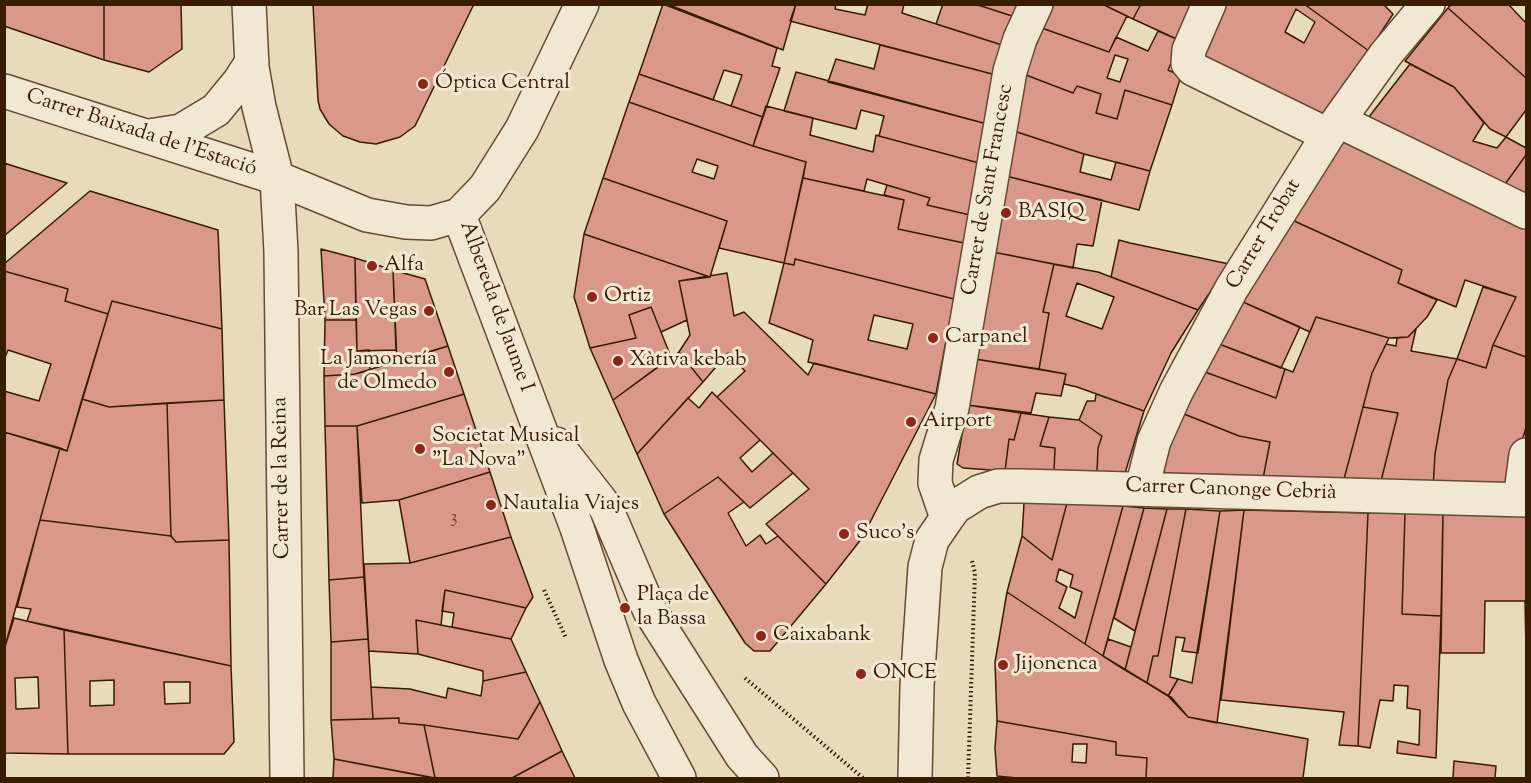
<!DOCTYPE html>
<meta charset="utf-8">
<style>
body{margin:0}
#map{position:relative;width:1531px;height:783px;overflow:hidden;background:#e8dbbb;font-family:"Sorts Mill Goudy",serif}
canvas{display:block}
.frame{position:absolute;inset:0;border:6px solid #381c03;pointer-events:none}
</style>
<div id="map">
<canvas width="1531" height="783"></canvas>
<div class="frame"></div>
</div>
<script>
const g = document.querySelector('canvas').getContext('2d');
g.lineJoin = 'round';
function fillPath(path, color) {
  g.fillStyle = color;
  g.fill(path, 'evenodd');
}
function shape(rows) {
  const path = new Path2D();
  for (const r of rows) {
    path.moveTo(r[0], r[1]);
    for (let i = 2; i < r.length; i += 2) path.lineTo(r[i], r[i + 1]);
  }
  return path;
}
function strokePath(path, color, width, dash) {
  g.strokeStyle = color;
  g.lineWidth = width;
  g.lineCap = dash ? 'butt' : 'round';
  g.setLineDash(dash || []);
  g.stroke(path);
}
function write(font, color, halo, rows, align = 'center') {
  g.font = font + ' "Sorts Mill Goudy",serif';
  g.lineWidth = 6;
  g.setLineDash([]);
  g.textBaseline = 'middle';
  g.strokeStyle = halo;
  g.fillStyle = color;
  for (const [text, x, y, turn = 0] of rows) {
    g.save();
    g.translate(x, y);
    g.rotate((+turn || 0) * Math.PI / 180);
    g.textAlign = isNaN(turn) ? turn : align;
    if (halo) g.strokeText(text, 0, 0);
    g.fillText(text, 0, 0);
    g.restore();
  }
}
const building = shape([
 [4,4,104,4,104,60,4,26,4,4],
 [104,4,181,4,182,49,149,72,104,60,104,4],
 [313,4,474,4,415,126,400,137,376,144,360,142,343,136,329,124,320,109,318,100,313,4],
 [663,4,777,48,772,66,780,68,763,117,731,106,742,75,724,70,713,100,639,74,663,4],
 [667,4,796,4,783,50,667,4],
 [796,4,836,4,835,9,865,15,868,4,904,4,902,13,1002,45,996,75,790,21,796,4],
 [943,4,975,4,1012,16,1002,45,936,24,943,4],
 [975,4,1019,4,1012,16,975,4],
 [1051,4,1102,4,1127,16,1109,52,1039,27,1051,4],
 [1102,4,1141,4,1133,19,1102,4],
 [1141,4,1197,4,1181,41,1133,19,1141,4],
 [1225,4,1304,4,1369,51,1321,119,1206,62,1203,49,1225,4],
 [1296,9,1315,22,1304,43,1285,32,1296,9],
 [1304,4,1383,4,1393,14,1369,51,1304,4],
 [1451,4,1508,4,1526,23,1526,78,1448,8,1451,4],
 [1448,8,1526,78,1526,110,1506,137,1490,129,1454,87,1405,61,1448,8],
 [1039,27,1109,52,1116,37,1148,51,1158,31,1181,41,1168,70,1181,76,1172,105,1125,90,1117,119,1096,113,1101,94,1077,86,1073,93,1026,75,1039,27],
 [1115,55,1128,59,1120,82,1107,78,1115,55],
 [880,45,996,75,987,124,828,82,836,59,874,69,880,45],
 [1410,64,1454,87,1484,123,1473,141,1497,148,1506,137,1526,148,1526,155,1503,187,1365,122,1410,64],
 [796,72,987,124,979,163,879,136,884,116,861,110,856,129,784,111,796,72],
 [639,74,763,117,753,146,629,102,639,74],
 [1026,75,1073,93,1077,86,1101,94,1096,113,1117,119,1125,90,1172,105,1150,171,1084,154,1014,131,1026,75],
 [629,102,753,146,806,162,784,263,719,248,727,221,603,178,629,102],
 [697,159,718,166,714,179,692,172,697,159],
 [766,106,813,118,810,135,873,152,876,135,879,136,979,163,970,215,927,205,930,198,867,179,864,191,803,178,806,162,753,146,766,106],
 [1014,131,1084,154,1080,172,1111,180,1116,162,1150,171,1139,210,1006,176,1014,131],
 [1342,139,1526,222,1526,357,1493,345,1516,297,1465,280,1456,307,1398,283,1402,270,1292,220,1342,139],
 [1526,155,1526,199,1503,187,1526,155],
 [4,163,67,183,4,236,4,163],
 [1006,176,1102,200,1093,246,1077,244,1073,268,993,252,1006,176],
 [603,178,727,221,710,277,584,234,603,178],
 [803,178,904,200,898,229,964,243,954,299,795,259,794,265,784,263,803,178],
 [887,185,930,198,927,205,970,215,964,243,898,229,904,200,884,195,887,185],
 [90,191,218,230,222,329,112,301,108,314,65,301,68,289,4,271,4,264,90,191],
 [1292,220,1402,270,1398,283,1437,300,1427,317,1408,337,1389,338,1316,317,1310,332,1243,302,1292,220],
 [584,234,710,277,679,281,687,320,661,332,651,307,629,315,636,338,590,348,574,297,584,234],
 [1119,240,1130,243,1229,264,1198,310,1111,277,1119,240],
 [321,249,355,258,356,320,325,320,321,249],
 [993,252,1054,264,1043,312,1049,313,1039,369,975,359,993,252],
 [355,258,393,270,396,350,357,351,355,258],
 [795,259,954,299,936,394,808,362,813,340,769,323,784,263,794,265,795,259],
 [874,315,913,324,907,349,868,340,874,315],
 [1054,264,1098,272,1198,310,1171,353,1144,411,1077,387,1064,384,1066,374,1039,369,1049,313,1043,312,1054,264],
 [1077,283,1114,297,1102,329,1066,316,1077,283],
 [393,270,425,279,448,346,397,362,393,270],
 [4,271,68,289,65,301,108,314,67,451,4,432,4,391,39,401,51,364,8,350,4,360,4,271],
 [727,273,734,316,744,312,808,375,814,363,936,394,862,538,826,584,766,524,809,489,717,397,745,371,728,353,703,382,679,352,690,335,679,281,727,273],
 [1483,287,1516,297,1493,345,1486,368,1457,359,1483,287],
 [112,301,222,329,224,400,109,407,82,399,112,301],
 [1243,302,1300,327,1281,368,1219,344,1243,302],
 [651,307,671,357,613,400,590,348,636,338,629,315,651,307],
 [1316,317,1389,338,1372,373,1343,483,1262,484,1270,442,1239,436,1184,414,1205,372,1276,398,1285,369,1293,372,1316,317],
 [325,320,356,320,357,351,369,350,370,370,355,374,324,376,325,320],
 [1416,329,1411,351,1457,359,1448,380,1435,454,1433,489,1380,485,1398,413,1363,407,1372,373,1386,344,1396,346,1397,338,1408,337,1416,329],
 [1219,344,1285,369,1276,398,1205,372,1219,344],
 [1493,345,1526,357,1526,427,1509,490,1433,489,1435,454,1448,380,1457,359,1486,368,1493,345],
 [448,346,464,394,357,426,325,426,324,376,355,374,448,346],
 [679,352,703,382,637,454,613,400,679,352],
 [975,359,1066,374,1061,396,1036,393,1031,413,967,405,975,359],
 [712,392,760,440,740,458,752,472,773,453,793,473,750,508,718,477,664,514,637,454,688,398,699,408,712,392],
 [464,394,490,472,399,500,362,503,357,426,464,394],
 [1096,394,1144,411,1125,473,1097,472,1098,448,1102,436,1079,420,1087,401,1095,401,1096,394],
 [82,399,109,407,167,403,171,536,40,520,60,448,67,451,82,399],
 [224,400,229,540,176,542,171,536,167,403,224,400],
 [967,405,1021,413,1014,440,1009,439,1005,471,963,468,957,464,967,405],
 [1363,407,1398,413,1380,485,1343,483,1363,407],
 [1021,413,1049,417,1040,446,1055,448,1054,472,1005,471,1009,439,1014,440,1021,413],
 [1184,414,1239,436,1270,442,1262,484,1161,472,1159,465,1184,414],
 [1049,417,1079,420,1102,436,1098,448,1097,472,1054,472,1055,448,1040,446,1049,417],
 [325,426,357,426,364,577,329,580,325,426],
 [4,432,60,448,4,650,4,432],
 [490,472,511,537,410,563,399,500,490,472],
 [718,477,744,502,728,513,746,546,760,535,766,544,778,536,826,584,770,651,754,651,745,643,664,514,718,477],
 [1024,503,1067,503,1052,560,1022,536,1024,503],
 [1067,503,1123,506,1085,644,1007,592,1022,536,1052,560,1067,503],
 [1059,569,1073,575,1070,587,1082,592,1075,618,1059,608,1067,587,1056,581,1059,569],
 [1123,506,1144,508,1103,656,1085,644,1123,506],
 [1144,508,1167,509,1135,631,1114,618,1144,508],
 [1167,509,1186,509,1158,656,1153,656,1147,683,1125,670,1167,509],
 [1186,509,1220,511,1198,653,1182,651,1185,638,1176,637,1170,677,1178,679,1168,696,1147,683,1153,656,1158,656,1186,509],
 [1244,510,1368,513,1358,746,1339,745,1344,712,1221,700,1244,510],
 [1244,510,1217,723,1188,717,1168,696,1178,679,1192,683,1220,511,1244,510],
 [1405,512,1443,513,1441,616,1402,614,1405,512],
 [1405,512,1402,614,1441,616,1436,758,1397,753,1398,741,1419,745,1420,710,1407,708,1408,686,1394,685,1393,701,1380,700,1370,748,1358,746,1368,513,1405,512],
 [1443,513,1526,514,1526,652,1525,601,1485,601,1484,653,1441,653,1443,513],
 [40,520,171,536,176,542,229,540,231,666,27,621,31,609,17,607,40,520],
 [511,537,533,597,526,608,445,590,441,625,416,620,418,654,369,651,364,564,410,563,511,537],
 [364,577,368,639,331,642,329,580,364,577],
 [445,590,526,608,511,639,452,627,454,613,442,611,445,590],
 [1007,592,1103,656,1172,698,1188,717,1308,739,1303,778,1146,778,1147,758,1116,755,1116,742,997,721,995,662,1007,592],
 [14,618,64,630,68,754,4,753,4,650,14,618],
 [38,677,39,708,16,709,15,678,38,677],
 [416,620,511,639,526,672,483,681,483,671,418,654,416,620],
 [64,630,231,666,234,742,224,754,68,754,64,630],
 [114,680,114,705,90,706,90,681,114,680],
 [164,682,190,682,190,703,165,704,164,682],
 [368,639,373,719,331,720,331,642,368,639],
 [1108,639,1131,647,1125,670,1103,656,1108,639],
 [526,672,540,702,518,739,424,725,399,723,399,718,373,719,371,687,410,689,446,698,448,688,481,696,483,681,526,672],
 [540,702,562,751,512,778,435,778,424,725,518,739,540,702],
 [399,718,399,723,424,725,435,778,334,759,331,720,399,718],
 [997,721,1116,742,1116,755,1147,758,1146,778,1017,778,997,776,995,748,997,721],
 [1073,744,1087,744,1086,763,1072,762,1073,744],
 [562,751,575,778,512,778,562,751],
 [334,759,433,778,333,778,334,759],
 [1454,761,1496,766,1495,778,1453,778,1454,761]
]);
fillPath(building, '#d99889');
strokePath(building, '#381c03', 1.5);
const minor = shape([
 [249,4,252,67,259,107,277,178,281,252,287,778],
 [1209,4,1189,50,1188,63,1193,69,1328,135],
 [4,91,277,178,367,215,406,222,431,223,459,215,485,188,522,129,582,4],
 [1339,121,1526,212],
 [149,136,181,131,216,110,239,82,252,62],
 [459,215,577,528,621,660,639,703,679,778],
 [556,444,606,508,650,611,742,756,762,778],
 [1142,488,1154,441,1176,392,1232,288,1328,135,1386,54,1428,4],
 [1520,500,1526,455],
 [947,518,935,483,936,460,952,408,1010,71,1020,39,1036,4],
 [915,778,917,686,925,567,932,540,947,518,955,507,979,492,998,486,1021,486,1526,500]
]);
strokePath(minor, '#644c31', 36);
strokePath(shape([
 [544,590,566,638],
 [745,678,863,778],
 [968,778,975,573,972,561]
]), '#381c03', 4, [1.5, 3]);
strokePath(minor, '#f0e8d3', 33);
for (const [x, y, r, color] of [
 [423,84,6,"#8f2418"],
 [1006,213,6,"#8f2418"],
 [372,266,6,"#8f2418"],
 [592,297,6,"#8f2418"],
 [429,311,6,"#8f2418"],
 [933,338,6,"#8f2418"],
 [618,361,6,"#8f2418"],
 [449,372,6,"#8f2418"],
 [911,422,6,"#8f2418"],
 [420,449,6,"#8f2418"],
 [491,505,6,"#8f2418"],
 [844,534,6,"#8f2418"],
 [625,608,6,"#8f2418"],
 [761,636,6,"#8f2418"],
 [1003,665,6,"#8f2418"],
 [861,674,6,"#8f2418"]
]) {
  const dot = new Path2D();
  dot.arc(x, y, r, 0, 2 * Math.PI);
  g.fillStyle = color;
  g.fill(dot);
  strokePath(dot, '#f0e8d3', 2);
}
write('18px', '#603b24', null, [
 ["3",454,519]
]);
write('21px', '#381c03', '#f0e8d3', [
 ["Óptica Central",435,84],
 ["BASIQ",1018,213],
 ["Alfa",384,266],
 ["Ortiz",604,297],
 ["Bar Las Vegas",417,311,"right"],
 ["Carpanel",945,338],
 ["La Jamonería",437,360,"right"],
 ["de Olmedo",437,384,"right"],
 ["Xàtiva kebab",630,361],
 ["Airport",923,422],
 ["Societat Musical",432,437],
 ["\"La Nova\"",432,461],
 ["Nautalia Viajes",503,505],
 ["Suco's",856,534],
 ["Plaça de",637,596],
 ["la Bassa",637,620],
 ["Caixabank",773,636],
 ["Jijonenca",1015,665],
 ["ONCE",873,674]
], 'left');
write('21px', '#381c03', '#f0e8d3', [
 ["Carrer Baixada de l'Estació",141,134,18],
 ["Carrer de Sant Francesc",989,190,-80],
 ["Carrer Trobat",1265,235,-59],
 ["Albereda de Jaume I",495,307,70],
 ["Carrer de la Reina",283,478,-91],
 ["Carrer Canonge Cebrià",1231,491,2]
]);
</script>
